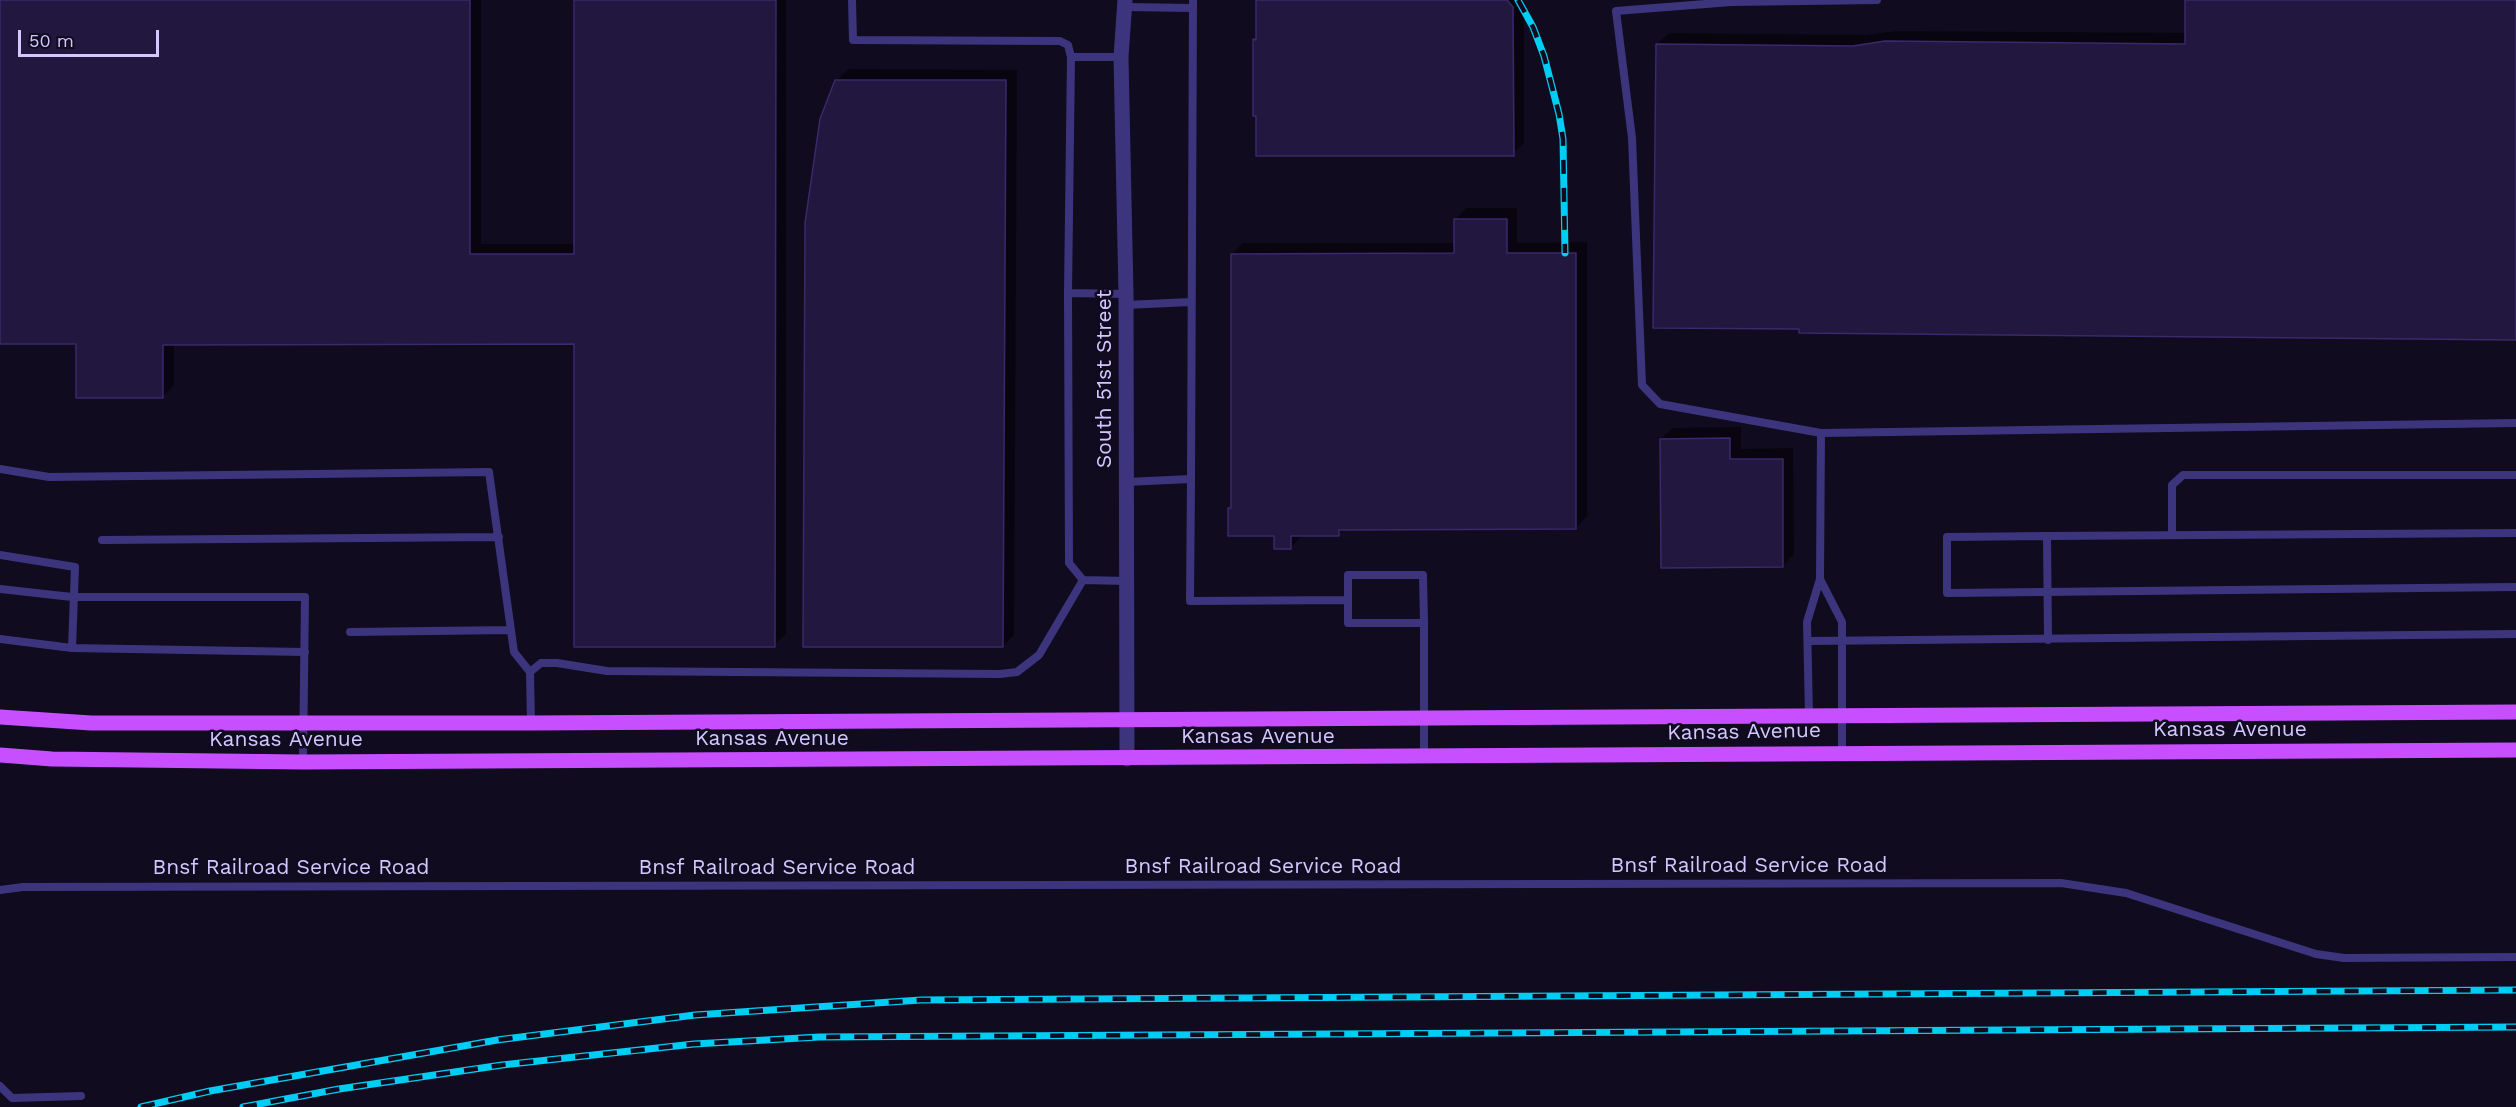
<!DOCTYPE html>
<style>
body{margin:0}
#map{position:relative;width:2516px;height:1107px;overflow:hidden;background:#100b1e;font-family:"Work Sans",sans-serif}
canvas{display:block}
.scale{position:absolute;left:18px;top:30px;width:141px;height:27px;box-sizing:border-box;border:3px solid #d2c8ff;border-top:0;padding-left:8px;font-size:18px;line-height:21px;white-space:nowrap;color:#d2c8ff;-webkit-text-stroke:4px #100b1e;paint-order:stroke}
</style>
<div id="map">
<canvas width="2516" height="1107"></canvas>
<div class="scale">50 m</div>
</div>
<script>
const g = document.querySelector('canvas').getContext('2d');
g.lineJoin = 'round';
function fillPath(path, color) {
  g.fillStyle = color;
  g.fill(path, 'evenodd');
}
function shape(rows) {
  const path = new Path2D();
  for (const r of rows) {
    path.moveTo(r[0], r[1]);
    for (let i = 2; i < r.length; i += 2) path.lineTo(r[i], r[i + 1]);
  }
  return path;
}
function strokePath(path, color, width, dash) {
  g.strokeStyle = color;
  g.lineWidth = width;
  g.lineCap = dash ? 'butt' : 'round';
  g.setLineDash(dash || []);
  g.stroke(path);
}
function write(font, color, halo, rows, align = 'center') {
  g.font = font + ' "Work Sans",sans-serif';
  g.lineWidth = 5;
  g.setLineDash([]);
  g.textBaseline = 'middle';
  g.strokeStyle = halo;
  g.fillStyle = color;
  for (const [text, x, y, turn = 0] of rows) {
    g.save();
    g.translate(x, y);
    g.rotate((+turn || 0) * Math.PI / 180);
    g.textAlign = isNaN(turn) ? turn : align;
    if (halo) g.strokeText(text, 0, 0);
    g.fillText(text, 0, 0);
    g.restore();
  }
}
fillPath(shape([
 [0,0,481,0,481,244,576,244,576,0,786,0,786,634,774,645,575,343,174,343,174,385,163,396,77,343,0,342],
 [1257,0,1524,0,1524,143,1513,154,1254,40,1257,37],
 [2187,0,2516,0,2516,338,1800,328,1657,44,1669,33,1865,35,1897,31,2186,33],
 [848,69,1017,70,1014,635,1003,646,836,81],
 [1466,208,1517,208,1517,243,1587,242,1587,516,1576,528,1345,528,1338,535,1302,536,1291,547,1276,535,1229,509,1232,506,1232,254,1243,243,1455,243,1455,220],
 [1741,427,1741,449,1793,448,1794,554,1783,566,1661,439,1673,428]
]), '#0007');
const building = shape([
 [0,0,470,0,470,254,574,254,574,0,776,0,775,647,574,647,574,344,163,345,163,398,76,398,76,344,0,344,0,0],
 [1256,0,1507,0,1513,7,1514,156,1256,156,1256,116,1253,116,1253,39,1256,40,1256,0],
 [2185,0,2516,0,2516,340,1799,333,1799,329,1653,328,1656,44,1853,46,1885,41,2185,44,2185,0],
 [835,80,1006,80,1003,647,803,647,805,223,820,119,835,80],
 [1454,219,1507,219,1507,253,1576,253,1576,529,1339,530,1339,536,1291,536,1291,549,1274,549,1274,536,1228,536,1228,508,1231,508,1231,254,1454,253,1454,219],
 [1730,438,1730,459,1783,459,1783,567,1661,568,1660,439,1730,438]
]);
fillPath(building, '#21173f');
strokePath(building, '#3a296c', 1.5);
strokePath(shape([
 [852,0,853,40,1060,41,1068,45,1071,57,1121,57],
 [1125,7,1192,8],
 [1068,293,1071,57],
 [1126,294,1068,293,1069,563,1083,580,1126,581],
 [1125,305,1191,302],
 [1821,433,2516,423],
 [0,469,49,477,489,472,514,652,530,672,531,723],
 [1191,479,1193,0],
 [1126,482,1191,479,1190,601,1348,600],
 [2172,535,2172,485,2183,475,2516,475],
 [2047,536,1947,537,1947,593,2516,587],
 [102,540,499,537],
 [0,555,75,567,72,648],
 [1820,579,1842,622,1842,752],
 [0,589,72,597,305,597,303,762],
 [1424,623,1348,623,1348,575,1423,575,1424,623,1424,757],
 [350,632,510,630],
 [0,639,72,648,305,652],
 [2048,640,2047,536,2516,533],
 [1808,641,2516,634],
 [530,672,541,663,557,663,607,671,1000,674,1017,672,1039,655,1083,580],
 [1809,716,1807,622,1820,579,1821,433,1660,404,1642,385,1632,138,1616,11,1731,2,1877,0],
 [0,890,23,887,2061,883,2126,893,2316,954,2344,958,2516,957],
 [0,1086,12,1098,81,1096]
]), '#3c357e', 8);
strokePath(shape([
 [1125,0,1121,57,1126,294,1127,759]
]), '#3c357e', 15);
strokePath(shape([
 [0,717,91,723,531,723,2516,712],
 [0,755,52,759,303,762,2516,750]
]), '#c74fff', 15);
const rail = shape([
 [1518,0,1533,27,1544,56,1559,114,1563,139,1565,253],
 [141,1107,210,1091,497,1040,695,1015,921,1000,2516,990],
 [243,1107,339,1089,502,1065,694,1044,819,1037,2516,1027]
]);
strokePath(rail, '#00cdf3', 7);
strokePath(rail, '#100b1e', 4.5, [14]);
write('21px', '#d2c8ff', '#100b1e', [
 ["South 51st Street",1105,379,-90],
 ["Kansas Avenue",2230,730],
 ["Kansas Avenue",1744,732,-1],
 ["Kansas Avenue",1258,737],
 ["Kansas Avenue",772,739],
 ["Kansas Avenue",286,740],
 ["Bnsf Railroad Service Road",1749,866],
 ["Bnsf Railroad Service Road",1263,867],
 ["Bnsf Railroad Service Road",291,868],
 ["Bnsf Railroad Service Road",777,868]
]);
</script>
